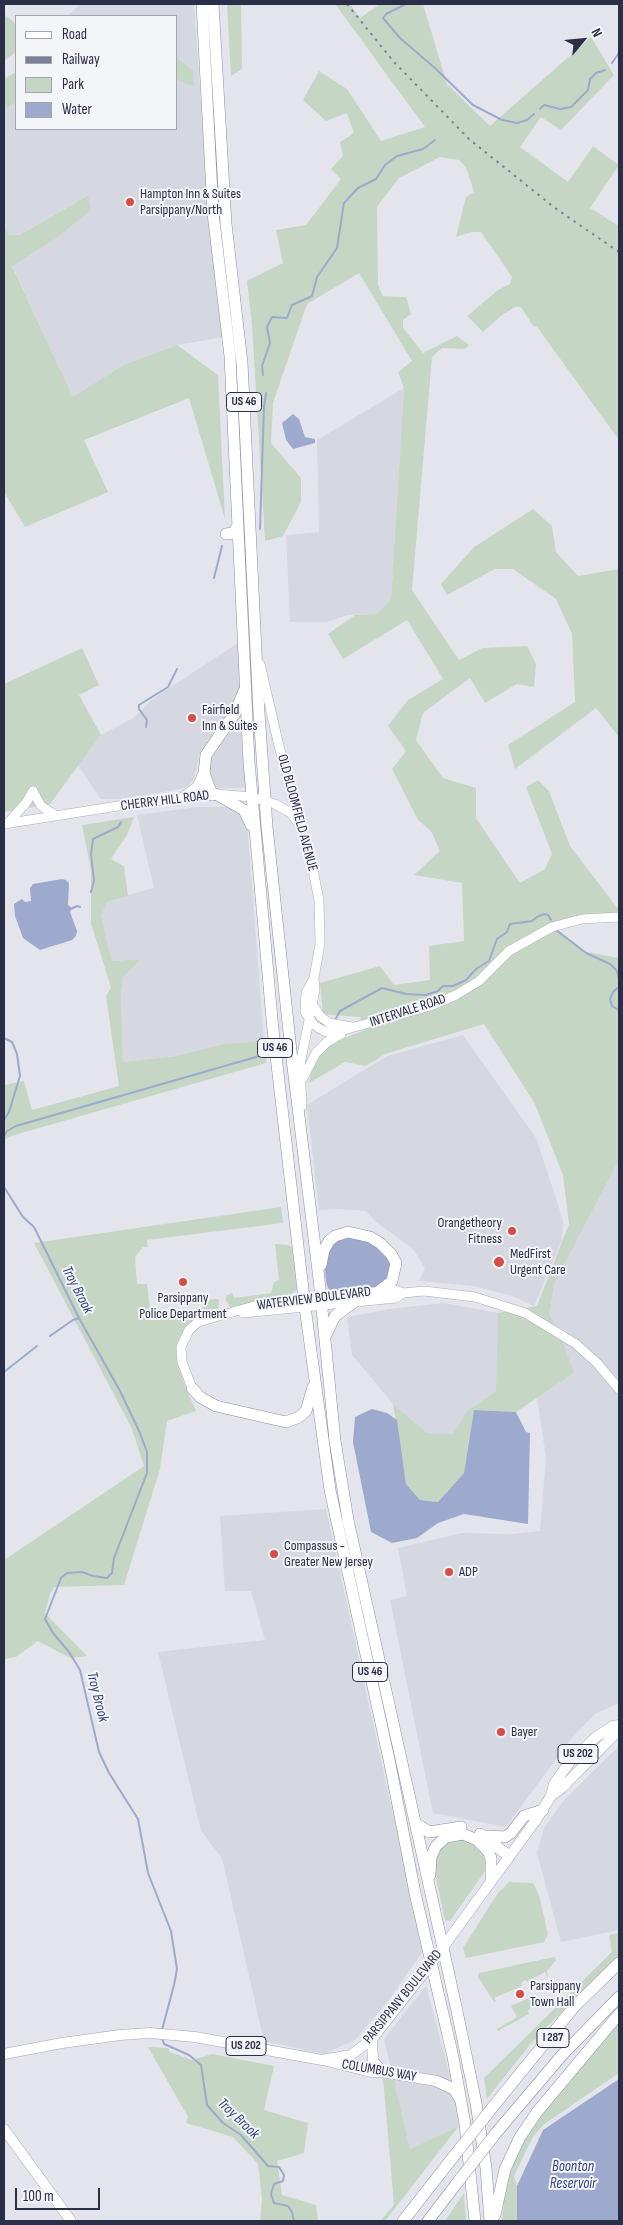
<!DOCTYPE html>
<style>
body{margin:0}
#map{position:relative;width:623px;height:2225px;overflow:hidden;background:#e4e5ec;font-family:"Sofia Sans Condensed",sans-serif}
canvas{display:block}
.frame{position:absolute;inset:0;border:5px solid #2a2e46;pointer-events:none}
.legend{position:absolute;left:15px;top:15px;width:162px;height:115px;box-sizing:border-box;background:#f4f5f9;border:1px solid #a3a5b1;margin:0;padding:6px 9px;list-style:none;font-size:15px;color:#2a2e46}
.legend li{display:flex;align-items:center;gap:10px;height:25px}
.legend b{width:25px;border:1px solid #a3a5b1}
.north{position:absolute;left:558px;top:15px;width:50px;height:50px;-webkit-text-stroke:4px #f4f5f9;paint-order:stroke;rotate:62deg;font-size:14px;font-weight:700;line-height:20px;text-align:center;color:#2a2e46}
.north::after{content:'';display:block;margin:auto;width:18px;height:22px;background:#2a2e46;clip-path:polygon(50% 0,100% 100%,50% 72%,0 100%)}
.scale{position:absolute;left:15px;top:2188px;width:85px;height:22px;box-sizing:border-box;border:2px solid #2a2e46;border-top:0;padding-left:6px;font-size:15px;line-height:18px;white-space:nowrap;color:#2a2e46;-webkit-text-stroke:4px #f4f5f9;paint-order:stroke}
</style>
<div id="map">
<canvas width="623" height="2225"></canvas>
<div class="frame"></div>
<ul class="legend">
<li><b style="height:6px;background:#fff"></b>Road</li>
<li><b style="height:6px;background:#7c8097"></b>Railway</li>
<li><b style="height:14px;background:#c5d7c4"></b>Park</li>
<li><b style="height:14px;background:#9daace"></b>Water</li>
</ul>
<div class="north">N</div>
<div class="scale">100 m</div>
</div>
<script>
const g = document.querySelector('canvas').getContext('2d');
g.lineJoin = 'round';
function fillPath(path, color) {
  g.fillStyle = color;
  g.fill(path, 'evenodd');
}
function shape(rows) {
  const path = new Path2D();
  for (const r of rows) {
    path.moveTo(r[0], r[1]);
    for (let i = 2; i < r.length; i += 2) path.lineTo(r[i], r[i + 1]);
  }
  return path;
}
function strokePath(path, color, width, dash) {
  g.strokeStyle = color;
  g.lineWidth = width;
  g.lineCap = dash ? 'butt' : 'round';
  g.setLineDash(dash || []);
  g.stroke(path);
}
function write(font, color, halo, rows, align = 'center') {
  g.font = font + ' "Sofia Sans Condensed",sans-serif';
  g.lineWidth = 4;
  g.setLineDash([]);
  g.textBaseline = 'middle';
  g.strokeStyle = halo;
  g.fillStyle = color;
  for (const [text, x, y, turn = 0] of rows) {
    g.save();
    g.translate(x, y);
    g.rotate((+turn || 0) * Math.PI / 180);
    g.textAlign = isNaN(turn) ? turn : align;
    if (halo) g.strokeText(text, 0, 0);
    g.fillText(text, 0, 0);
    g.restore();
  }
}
fillPath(shape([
 [80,4,194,4,202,119,223,337,177,345,123,365,73,397,12,265,54,240,87,195,20,235,4,235,4,110,16,102,16,129,176,129,176,79,194,86,193,70,176,57,176,16,68,16],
 [404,388,391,599,376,614,348,615,327,622,290,622,286,535,319,532,317,440],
 [238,643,240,695,199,756,194,779,186,788,123,799,101,799,78,766,101,735,132,719,154,698],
 [242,711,247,788,213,788,210,776,210,762,218,744],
 [198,807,231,807,247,822,264,1041,224,1044,176,1056,123,1062,121,992,123,977,141,959,112,961,101,916,108,900,154,888,137,815],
 [463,1035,536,1138,563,1220,562,1240,534,1306,512,1296,474,1286,419,1281,425,1269,419,1258,412,1248,376,1222,366,1211,337,1209,319,1210,307,1105,387,1056],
 [619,1160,619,1703,595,1714,570,1740,506,1827,433,1813,390,1600,407,1596,398,1548,462,1533,512,1534,540,1531,546,1457,537,1398,574,1373,564,1345,549,1313,555,1282],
 [444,1303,498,1313,496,1391,468,1410,454,1434,427,1433,393,1404,352,1355,347,1317,389,1309],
 [326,1509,423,1951,388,2001,355,2040,324,2054,264,2041,222,1858,201,1831,158,1652,265,1640,251,1591,225,1591,220,1516],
 [619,1746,619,1930,561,1942,537,1853,544,1828,564,1800],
 [426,1986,457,2103,459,2126,410,2149,384,2039]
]), '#d5d7e1');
fillPath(shape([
 [227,4,241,4,242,69,231,76],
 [335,4,350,4,360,18,380,4,423,4,447,84,490,126,591,37,614,75,561,130,541,117,520,147,568,182,593,146,619,165,590,208,619,226,619,440,537,327,533,326,521,307,515,307,502,315,483,332,467,316,498,290,510,284,512,277,481,232,472,232,456,237,466,197,474,192,466,167,459,160,440,157,399,178,377,207,378,285,383,296,406,297,411,314,403,320,403,328,423,353,457,336,469,345,465,349,442,348,432,357,412,590,459,660,482,648,527,646,536,664,534,687,517,684,485,703,470,678,423,713,416,740,443,778,476,788,476,818,520,883,545,869,552,854,526,787,538,780,549,791,570,846,619,910,618,918,555,928,587,952,619,958,619,1160,555,1282,549,1313,564,1345,574,1373,516,1412,474,1410,464,1473,438,1502,420,1500,406,1484,393,1404,427,1433,453,1434,468,1410,496,1391,498,1313,537,1306,569,1224,563,1175,535,1104,484,1024,385,1054,366,1066,345,1062,309,1083,312,1068,320,1054,334,1042,365,1030,360,1017,323,1014,320,983,380,966,394,985,430,980,429,946,464,941,462,883,414,875,440,851,431,831,418,820,392,769,406,751,388,726,408,700,443,679,407,620,343,659,328,634,355,615,376,614,391,599,404,388,398,372,412,361,359,273,307,304,273,403,271,443,301,478,301,502,283,536,265,541,252,325,247,281,283,263,276,230,306,225,341,179,331,169,343,156,340,142,354,133,347,113,326,121,303,100,319,71,347,89,381,141,425,127],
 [4,14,16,24,16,52,4,61],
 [176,57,193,70,194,87,176,79],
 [16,72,16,102,4,110,4,79],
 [88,195,91,210,54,240,12,266,73,397,123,365,177,345,218,375,225,519,189,398,84,440,108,492,25,527,4,492,4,226,9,235,20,235],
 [533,509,552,526,556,552,578,576,619,569,619,737,596,708,515,769,508,745,575,702,572,634,556,599,513,569,495,569,447,595,441,584,474,547],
 [82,648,99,685,79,695,101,735,50,804,4,812,4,684],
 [134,817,127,835,111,859,124,866,128,896,108,901,101,916,112,961,141,959,123,977,121,993,123,1062,176,1056,224,1044,264,1041,266,1063,11,1136,4,1140,4,1085,24,1081,32,1110,119,1086,106,996,111,988,91,923,91,870,82,825],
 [281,1207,283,1223,147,1240,148,1247,143,1247,135,1257,137,1284,147,1284,151,1319,192,1313,201,1309,211,1299,218,1299,219,1302,218,1310,197,1317,188,1324,178,1340,176,1354,183,1381,196,1411,167,1421,160,1469,124,1585,54,1587,50,1594,45,1613,87,1656,70,1658,38,1641,16,1657,4,1659,4,1560,144,1466,132,1429,34,1243],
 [275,1244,288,1245,292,1247,297,1290,291,1294,291,1297,230,1307,226,1300,226,1296,232,1293,234,1298,271,1293,274,1282,279,1280],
 [457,1836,484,1849,488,1867,450,1921,445,1920,434,1869,437,1852,440,1847],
 [509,1882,533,1883,539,1895,548,1934,544,1942,466,1958,463,1948,498,1893],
 [619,1933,619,1955,532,2042,487,2099,484,2078,612,1952,609,1935],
 [554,1957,556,1960,547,1971,548,1978,545,1972,527,1982,525,1980,521,1983,522,1986,494,1998,496,2001,494,2002,478,1977,479,1973],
 [529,1998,533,2006,528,2010,529,2014,498,2031,497,2029,517,2017,511,2006],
 [619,2020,619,2073,543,2125,533,2137,514,2176,517,2186,517,2221,502,2221,506,2181,526,2132],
 [148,2047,168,2048,170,2052,192,2060,212,2054,274,2066,264,2110,308,2123,304,2153,277,2161,282,2195,316,2205,318,2221,260,2221,262,2199,258,2164,233,2137,186,2123,188,2117],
 [383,2078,394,2080,410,2149,459,2126,385,2221,380,2221,394,2205],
 [464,2193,466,2221,445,2221]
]), '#c5d7c4');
fillPath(shape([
 [293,414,299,419,305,437,315,439,315,443,293,449,286,440,282,423],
 [62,879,66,880,69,883,68,905,72,908,70,912,77,931,76,936,72,940,40,950,23,938,15,916,14,904,22,899,25,902,31,901,30,888,33,884],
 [340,1237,371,1241,391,1260,391,1275,374,1288,331,1291,328,1288,326,1282,324,1260,325,1252],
 [372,1409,387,1413,397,1420,406,1484,420,1500,438,1502,464,1473,474,1410,516,1412,526,1432,530,1433,528,1524,464,1514,438,1523,417,1538,392,1543,371,1532,353,1442,355,1417],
 [619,2079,619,2221,517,2221,517,2186,543,2130]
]), '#9daace');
strokePath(shape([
 [406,4,386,14,383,18,400,38,436,69,473,105,502,120,517,123,527,120,534,114],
 [612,63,619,53],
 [540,109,544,105,560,109,571,107,588,90,590,79,596,73,605,70],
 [263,375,262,366,270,343,267,327,272,317,287,318,292,305,312,296,317,277,337,248,344,203,358,188,376,179,385,165,397,156,423,149,435,140],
 [260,529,264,407,266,393],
 [214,578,222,546],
 [146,727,147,720,139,709,139,705,168,687,177,669],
 [91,892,94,881,91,854,93,839,118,827,121,822],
 [71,909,77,906,80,907],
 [556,930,586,953,610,964,617,971,619,979],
 [619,983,619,987,613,992,610,999,612,1006,619,1010],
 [335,1020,340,1011,382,988,406,994,426,995,438,991,443,986,453,986,466,980,476,969,489,961,497,939,507,932,510,924,532,921,537,917,544,914,548,915,551,920],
 [4,1038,12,1042,17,1054,20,1076,9,1112,4,1120],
 [4,1136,7,1131,16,1126,263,1055],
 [4,1187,23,1217,34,1227,79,1318,120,1391,140,1433,147,1452,147,1473,114,1558,112,1573,107,1578,93,1576,82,1572,67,1573,61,1578,45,1619,53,1633,69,1652,80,1670,99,1752,109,1773,138,1819,148,1873,171,1931,177,1969,174,1985,162,2030],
 [50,1336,73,1320,79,1318],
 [4,1372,37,1346],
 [162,2038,164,2044,189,2055,201,2065,207,2105,223,2123,241,2135,268,2166,279,2167,284,2175,283,2181,274,2184,271,2194,274,2203,288,2206,292,2212,294,2221]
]), '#9daace', 2);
const secondary = shape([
 [260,664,279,746,313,870,319,900,320,944,314,978,315,990,300,1065,302,1106],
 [33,791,41,806,57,816],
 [4,824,137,803,216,794,252,797,275,804,291,813,298,823],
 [7,824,26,803,33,791],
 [314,978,306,993,305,1012,314,1025,324,1031,333,1033,430,1006,456,995,479,981,509,951,552,927,582,919,619,917],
 [312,1004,320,1016,329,1023,352,1027],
 [303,1078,316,1053,327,1042,341,1034],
 [243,1313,396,1298,403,1293],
 [192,1388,182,1362,181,1347,189,1330,198,1322,268,1302,395,1290,403,1293,424,1291,475,1297,525,1313,576,1344,597,1363,619,1389]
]);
const primary = shape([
 [551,1796,563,1787,619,1730],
 [372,2039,373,2061,383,2072],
 [4,2054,62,2043,120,2035,150,2033,195,2037,322,2060,351,2055,372,2039,430,1965,536,1820,551,1796,554,1784,571,1760,596,1737,613,1726,619,1725],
 [327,2061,371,2072,383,2072,436,2081],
 [4,2129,71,2221]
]);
const highway = shape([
 [202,4,213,213,230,356,249,762,273,1030,305,1307,330,1490,390,1764,415,1893,453,2057,465,2124,475,2221],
 [213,4,226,224,242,363,259,713,267,827,291,1051,319,1279,335,1441,348,1520,457,2011,476,2103,486,2168,490,2221],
 [226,534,233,533,238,526],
 [216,794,244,810,251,825],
 [212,795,204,773,206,755,235,713,244,691],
 [183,798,198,787,204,773],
 [321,1265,324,1250,329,1241,335,1236,348,1232,370,1237,380,1243,391,1254,396,1263,392,1281,378,1292],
 [326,1335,335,1316,354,1302],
 [192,1388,200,1397,216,1406,286,1422,299,1417,306,1411,313,1387],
 [415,1823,429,1832,461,1827],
 [480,1834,509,1856],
 [486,1836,505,1837,511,1833,524,1816,543,1810],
 [430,1875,431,1857,436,1846,446,1837,463,1834,477,1840,488,1851,491,1858,491,1881],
 [436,2081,454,2089,460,2099],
 [492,2108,574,2007,619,1963],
 [496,2133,563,2054,619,1997],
 [495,2215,505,2169,520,2137,537,2112,619,2014],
 [403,2221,454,2156],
 [428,2221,457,2183]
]);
strokePath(secondary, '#acaeba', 10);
strokePath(primary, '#a2a6b9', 11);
strokePath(highway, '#8a8ea4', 12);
strokePath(secondary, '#fff', 9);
strokePath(primary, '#fff', 10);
strokePath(highway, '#fff', 11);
strokePath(shape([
 [347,4,394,62,469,139,555,208,619,252]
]), '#7c8097', 2, [2.5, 5]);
const highwayBridge = shape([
 [454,2156,492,2108],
 [457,2183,496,2133]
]);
strokePath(highwayBridge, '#8a8ea4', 12, []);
strokePath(highwayBridge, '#fff', 11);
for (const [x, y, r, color] of [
 [130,202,5,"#d74d43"],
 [192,718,5,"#d74d43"],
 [512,1231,5,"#d74d43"],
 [499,1262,6,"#d74d43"],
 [183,1282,5,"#d74d43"],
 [274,1554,5,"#d74d43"],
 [449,1572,5,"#d74d43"],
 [501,1732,5,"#d74d43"],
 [520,1994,5,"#d74d43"]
]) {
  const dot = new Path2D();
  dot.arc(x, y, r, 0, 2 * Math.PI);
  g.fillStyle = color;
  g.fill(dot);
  strokePath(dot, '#f4f5f9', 2);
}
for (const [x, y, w] of [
 [244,402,35],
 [275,1048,35],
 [370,1672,35],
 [578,1754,40],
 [553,2038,32],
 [246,2046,40]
]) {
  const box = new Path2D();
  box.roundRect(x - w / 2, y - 9.5, w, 19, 4);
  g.fillStyle = '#f4f5f9';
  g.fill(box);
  strokePath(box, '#2a2e46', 1);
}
write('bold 12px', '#2a2e46', null, [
 ["US 46",244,402],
 ["US 46",275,1048],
 ["US 46",370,1672],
 ["US 202",578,1754],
 ["I 287",553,2038],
 ["US 202",246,2046]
]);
write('14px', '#2a2e46', '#f4f5f9', [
 ["Hampton Inn & Suites",140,194],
 ["Parsippany/North",140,210],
 ["Fairfield",202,710],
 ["Inn & Suites",202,726],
 ["Orangetheory",502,1223,"right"],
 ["Fitness",502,1239,"right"],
 ["MedFirst",510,1254],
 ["Urgent Care",510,1270],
 ["Parsippany",183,1298,"center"],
 ["Police Department",183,1314,"center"],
 ["Compassus -",284,1546],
 ["Greater New Jersey",284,1562],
 ["ADP",459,1572],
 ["Bayer",511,1732],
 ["Parsippany",530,1986],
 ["Town Hall",530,2002]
], 'left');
write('14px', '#2a2e46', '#f4f5f9', [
 ["CHERRY HILL ROAD",165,801,-7],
 ["OLD BLOOMFIELD AVENUE",297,813,75],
 ["INTERVALE ROAD",408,1011,-18],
 ["WATERVIEW BOULEVARD",314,1299,-7],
 ["PARSIPPANY BOULEVARD",403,1997,-51],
 ["COLUMBUS WAY",379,2071,10]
]);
write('italic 15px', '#31427d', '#f4f5f9', [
 ["Troy Brook",77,1290,63],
 ["Troy Brook",97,1697,76],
 ["Troy Brook",238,2119,44],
 ["Boonton",573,2167],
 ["Reservoir",573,2184]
]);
</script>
